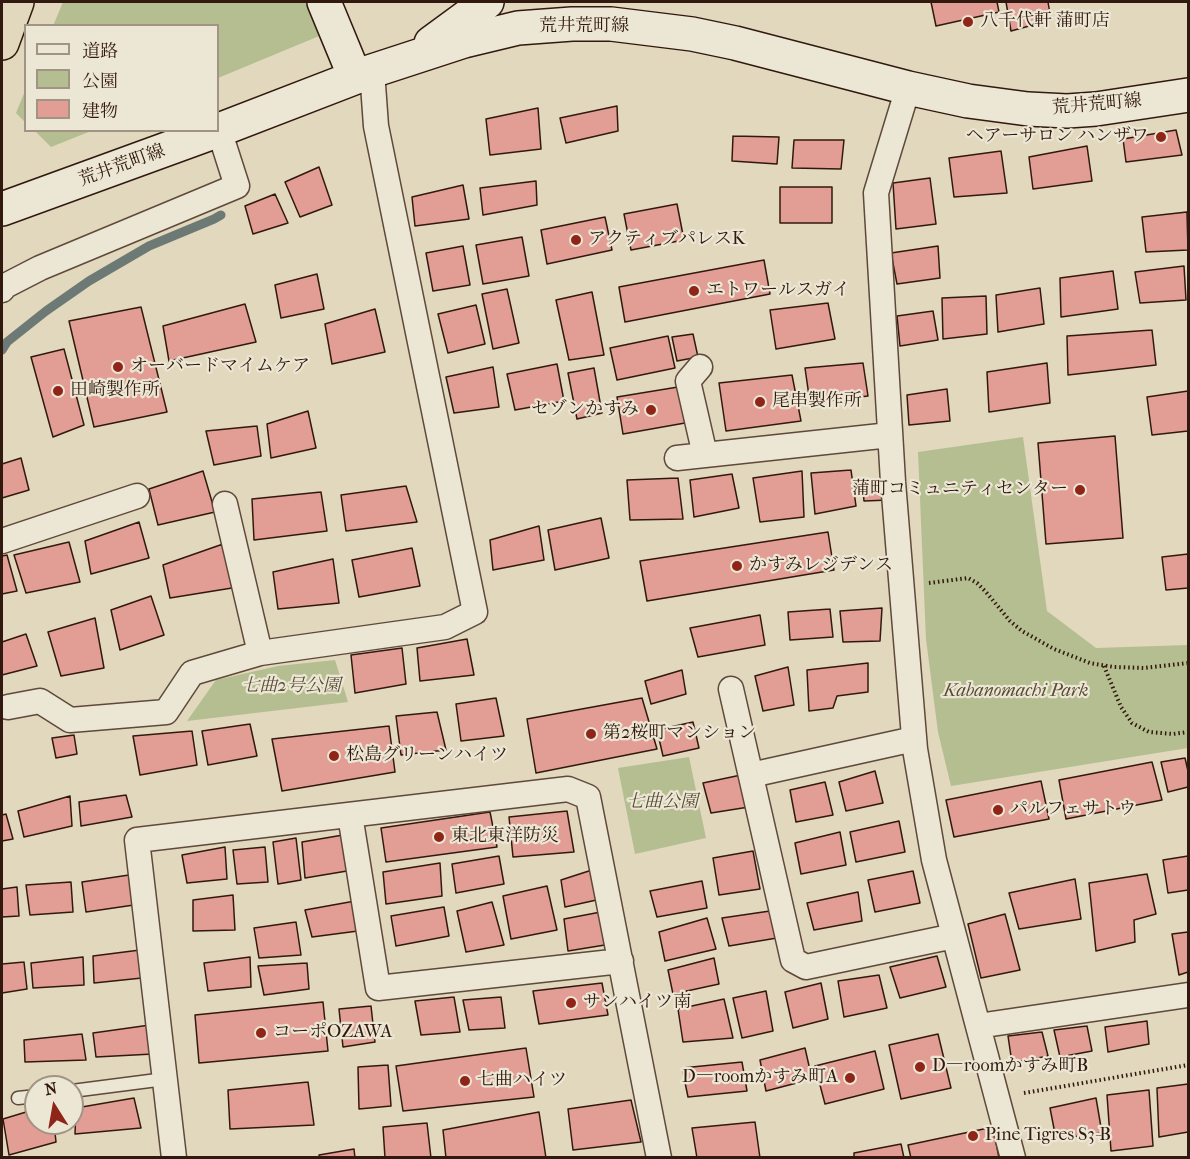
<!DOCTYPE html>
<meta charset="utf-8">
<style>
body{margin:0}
#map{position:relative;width:1190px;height:1159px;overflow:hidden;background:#e1d8bd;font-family:"IM FELL French Canon","Noto Serif JP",serif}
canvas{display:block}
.frame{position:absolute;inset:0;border:3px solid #32190f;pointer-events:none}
.legend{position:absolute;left:24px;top:24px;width:195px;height:108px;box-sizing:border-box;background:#ece6d4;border:2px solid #a29485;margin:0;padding:8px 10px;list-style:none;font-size:18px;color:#32190f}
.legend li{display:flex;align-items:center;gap:12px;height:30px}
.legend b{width:30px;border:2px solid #a29485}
.north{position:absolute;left:24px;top:1075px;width:60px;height:60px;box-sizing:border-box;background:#ece6d4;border:2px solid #a29485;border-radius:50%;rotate:349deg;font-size:16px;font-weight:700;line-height:24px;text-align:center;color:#32190f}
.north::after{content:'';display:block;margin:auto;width:21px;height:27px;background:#8f2418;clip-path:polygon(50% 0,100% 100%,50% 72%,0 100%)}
</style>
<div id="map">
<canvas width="1190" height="1159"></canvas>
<div class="frame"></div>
<ul class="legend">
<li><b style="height:8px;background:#ece6d4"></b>道路</li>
<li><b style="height:16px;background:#b4be90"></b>公園</li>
<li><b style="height:16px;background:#e29d94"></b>建物</li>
</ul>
<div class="north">N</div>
</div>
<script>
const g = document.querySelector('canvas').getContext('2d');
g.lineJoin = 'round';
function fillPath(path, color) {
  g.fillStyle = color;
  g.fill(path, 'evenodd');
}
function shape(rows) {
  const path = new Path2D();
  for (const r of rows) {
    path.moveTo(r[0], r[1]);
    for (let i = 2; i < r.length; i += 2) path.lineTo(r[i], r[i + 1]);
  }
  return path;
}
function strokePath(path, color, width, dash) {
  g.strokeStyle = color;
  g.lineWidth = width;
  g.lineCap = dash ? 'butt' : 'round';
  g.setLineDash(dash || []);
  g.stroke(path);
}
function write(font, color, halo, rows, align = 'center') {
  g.font = font + ' "IM FELL French Canon","Noto Serif JP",serif';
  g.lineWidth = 4.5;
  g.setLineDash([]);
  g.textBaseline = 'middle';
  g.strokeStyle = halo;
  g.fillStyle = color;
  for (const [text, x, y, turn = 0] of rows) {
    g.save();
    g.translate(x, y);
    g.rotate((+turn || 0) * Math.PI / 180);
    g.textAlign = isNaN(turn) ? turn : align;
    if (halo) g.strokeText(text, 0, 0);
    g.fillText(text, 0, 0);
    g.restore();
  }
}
fillPath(shape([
 [63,2,311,2,324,34,218,78,218,26,53,26],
 [25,91,25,122,16,113],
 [35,131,91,131,51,147],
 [1023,437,1047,611,1096,648,1188,645,1188,748,951,786,938,732,926,639,918,452],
 [335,660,348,702,187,721,216,680,278,666],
 [689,757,706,838,635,854,618,768]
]), '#b4be90');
strokePath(shape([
 [2,350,7,342,46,311,89,281,149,246,214,219,221,215]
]), '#6d7974', 9);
const building = shape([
 [931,2,997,2,999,12,936,26,931,2],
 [1006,2,1048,2,1051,20,1011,31,1006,2],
 [617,106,618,131,566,143,560,118,617,106],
 [538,108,541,149,490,155,486,119,538,108],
 [1176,130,1182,155,1126,162,1123,139,1176,130],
 [733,136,779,137,777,164,732,161,733,136],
 [794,140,844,140,841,169,792,168,794,140],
 [1087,146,1092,181,1033,189,1029,157,1087,146],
 [1001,151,1007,193,954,197,949,158,1001,151],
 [319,167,332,205,300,217,285,182,319,167],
 [930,178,936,224,896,229,893,183,930,178],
 [536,181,537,205,483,215,480,188,536,181],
 [463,185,469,219,415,226,412,197,463,185],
 [780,187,832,187,832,223,780,223,780,187],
 [275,194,288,223,253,234,245,206,275,194],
 [677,204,684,240,631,250,624,214,677,204],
 [1187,212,1188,250,1146,252,1142,217,1187,212],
 [605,217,612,250,547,264,541,230,605,217],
 [522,237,529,276,483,284,476,245,522,237],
 [463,246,470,285,433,291,426,253,463,246],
 [938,246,940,278,897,284,891,253,938,246],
 [764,260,770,294,625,322,619,287,764,260],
 [1184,266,1186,300,1140,303,1135,272,1184,266],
 [1113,271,1118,309,1061,317,1060,278,1113,271],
 [317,274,324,309,281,318,275,285,317,274],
 [1040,288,1044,324,998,332,996,295,1040,288],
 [507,289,519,343,493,349,482,294,507,289],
 [592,292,604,355,569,360,556,300,592,292],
 [986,296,987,334,943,339,942,298,986,296],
 [828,303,835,339,776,349,770,310,828,303],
 [245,304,256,342,169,361,163,326,245,304],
 [476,305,485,344,448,353,438,314,476,305],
 [141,307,167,412,94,427,69,321,141,307],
 [375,309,385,352,332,364,325,324,375,309],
 [933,311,938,340,900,346,897,316,933,311],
 [1152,330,1156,365,1068,375,1067,336,1152,330],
 [693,334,698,357,677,361,672,337,693,334],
 [668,336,675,368,617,380,610,348,668,336],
 [64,349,84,425,53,437,31,357,64,349],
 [863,363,868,396,810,403,805,368,863,363],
 [1047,363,1050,403,989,412,987,372,1047,363],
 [557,364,564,401,515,410,507,374,557,364],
 [493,367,499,407,454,413,446,377,493,367],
 [594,368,602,413,577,419,568,373,594,368],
 [792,375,801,421,726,431,719,383,792,375],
 [678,387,685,423,623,434,617,397,678,387],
 [947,389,950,421,909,425,907,395,947,389],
 [1188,391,1188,431,1152,435,1147,397,1188,391],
 [308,411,316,448,271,458,267,424,308,411],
 [257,426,261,456,214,465,206,431,257,426],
 [1115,436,1123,538,1046,544,1038,443,1115,436],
 [21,458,29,490,2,498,2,464,21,458],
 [851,470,856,506,815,514,811,473,851,470],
 [203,471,215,512,158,525,149,489,203,471],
 [802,471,804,517,760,522,753,478,802,471],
 [732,474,739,508,694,517,690,480,732,474],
 [678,478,683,519,630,520,627,480,678,478],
 [887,480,889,500,864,501,862,482,887,480],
 [406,486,417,522,346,531,341,495,406,486],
 [321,492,327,531,254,540,252,499,321,492],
 [601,518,609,558,555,570,548,530,601,518],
 [139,522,149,558,91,574,85,541,139,522],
 [539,526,544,560,493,570,490,540,539,526],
 [828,532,834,570,647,601,640,561,828,532],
 [69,542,80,582,26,593,14,555,69,542],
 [223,544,232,588,170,598,163,565,223,544],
 [412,548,420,586,359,597,352,560,412,548],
 [1188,554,1188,588,1166,590,1162,557,1188,554],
 [7,555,17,591,2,594,2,556,7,555],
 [333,559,339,603,278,609,273,572,333,559],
 [151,596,164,635,120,650,111,610,151,596],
 [882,608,880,641,843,642,840,611,882,608],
 [830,609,833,637,790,640,788,612,830,609],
 [760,615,765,645,698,657,690,628,760,615],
 [95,618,104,668,61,676,48,632,95,618],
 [26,634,37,666,2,675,2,642,26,634],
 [467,639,474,675,420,681,417,648,467,639],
 [402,648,406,684,355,693,351,655,402,648],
 [868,663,868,692,837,696,833,708,809,711,807,670,868,663],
 [788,667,794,705,763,711,755,676,788,667],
 [682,670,686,694,651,704,645,681,682,670],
 [496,698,504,736,461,741,456,704,496,698],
 [642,698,657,749,536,773,527,719,642,698],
 [437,712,446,750,401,755,396,716,437,712],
 [693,722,699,748,663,756,657,730,693,722],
 [250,724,257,756,208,765,202,731,250,724],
 [389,726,395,772,282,791,272,739,389,726],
 [192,731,197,765,140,775,133,736,192,731],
 [74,735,77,754,56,758,52,738,74,735],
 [1185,758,1188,771,1188,787,1168,792,1161,762,1185,758],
 [1152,762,1162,800,1066,819,1059,780,1152,762],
 [875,771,883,803,846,811,839,782,875,771],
 [741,775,749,807,711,813,703,783,741,775],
 [1041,781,1049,819,954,837,946,800,1041,781],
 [825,782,833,815,796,822,790,790,825,782],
 [126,795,132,817,81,826,79,802,126,795],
 [70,796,72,826,24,837,18,811,70,796],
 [567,811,574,852,513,857,509,817,567,811],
 [490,812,497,847,386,862,381,828,490,812],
 [6,814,13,839,2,841,2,815,6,814],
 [899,821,905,852,856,862,850,832,899,821],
 [840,832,846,865,801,874,795,843,840,832],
 [343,835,347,871,305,878,302,842,343,835],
 [296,838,301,880,278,884,273,842,296,838],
 [225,847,227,879,187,883,182,855,225,847],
 [265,847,268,882,237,884,233,850,265,847],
 [753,851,760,889,719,895,713,858,753,851],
 [499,856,504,884,456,893,452,864,499,856],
 [1188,856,1188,890,1168,893,1163,860,1188,856],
 [440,863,442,896,386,904,383,872,440,863],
 [595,869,601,899,565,907,561,880,595,869],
 [913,871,920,903,875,912,868,880,913,871],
 [1147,874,1156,914,1134,920,1135,942,1096,951,1089,883,1147,874],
 [129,875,134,905,86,912,82,882,129,875],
 [1075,879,1081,919,1019,929,1009,893,1075,879],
 [702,881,707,908,657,917,650,891,702,881],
 [71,882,73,912,30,915,26,885,71,882],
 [547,886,557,930,511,939,503,896,547,886],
 [17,887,19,916,2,917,2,889,17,887],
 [858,892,862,921,814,930,807,903,858,892],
 [233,895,235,930,193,931,193,900,233,895],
 [355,901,358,931,312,937,305,910,355,901],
 [492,902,504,945,466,952,457,911,492,902],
 [444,907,449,936,396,946,391,916,444,907],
 [606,911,611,944,568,951,564,919,606,911],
 [770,911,777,938,729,946,722,918,770,911],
 [1005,914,1020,970,981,978,968,924,1005,914],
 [707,918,716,949,665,961,659,932,707,918],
 [296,922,301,955,259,958,254,928,296,922],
 [1188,932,1188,972,1179,975,1172,934,1188,932],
 [140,950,142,978,94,983,93,956,140,950],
 [937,956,946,987,900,998,890,967,937,956],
 [83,957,84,985,33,988,31,963,83,957],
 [250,957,251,987,208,991,204,963,250,957],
 [714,958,719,984,673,994,668,970,714,958],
 [24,962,27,989,2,993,2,964,24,962],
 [307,963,309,989,264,995,258,966,307,963],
 [879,975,887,1008,844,1017,838,981,879,975],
 [602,983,608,1015,539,1024,533,991,602,983],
 [821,983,828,1019,793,1028,785,992,821,983],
 [766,991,773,1031,742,1038,733,998,766,991],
 [454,997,460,1032,421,1035,415,1001,454,997],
 [501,997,505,1028,469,1030,463,1000,501,997],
 [724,999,733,1038,683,1042,678,1009,724,999],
 [323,1002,328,1051,199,1063,195,1015,323,1002],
 [371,1006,375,1042,343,1047,339,1009,371,1006],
 [1147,1021,1149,1044,1108,1052,1105,1027,1147,1021],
 [150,1025,153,1054,96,1057,93,1033,150,1025],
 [1087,1026,1092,1051,1060,1057,1054,1030,1087,1026],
 [1042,1032,1048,1056,1012,1063,1008,1036,1042,1032],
 [82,1034,86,1060,25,1062,24,1040,82,1034],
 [938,1034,951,1088,901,1099,889,1045,938,1034],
 [526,1048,534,1097,403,1111,396,1066,526,1048],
 [805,1048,812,1079,766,1091,760,1060,805,1048],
 [875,1051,884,1089,825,1104,815,1066,875,1051],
 [742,1062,747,1091,688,1097,682,1068,742,1062],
 [388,1065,391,1106,359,1109,358,1067,388,1065],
 [308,1082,314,1125,230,1129,228,1090,308,1082],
 [1188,1084,1188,1132,1159,1137,1157,1088,1188,1084],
 [1149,1090,1153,1146,1111,1151,1107,1095,1149,1090],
 [134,1098,141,1128,75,1134,76,1108,134,1098],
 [1096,1098,1102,1133,1056,1139,1050,1108,1096,1098],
 [631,1100,641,1142,573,1150,568,1109,631,1100],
 [36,1109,36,1123,54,1123,56,1142,9,1155,3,1119,36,1109],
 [539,1112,546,1158,446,1158,443,1130,539,1112],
 [755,1122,760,1158,697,1158,692,1128,755,1122],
 [427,1123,431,1158,385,1158,383,1127,427,1123],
 [993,1127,999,1158,911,1158,908,1145,993,1127],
 [901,1144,904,1158,854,1158,854,1153,901,1144],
 [354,1149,355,1158,320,1158,319,1155,354,1149]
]);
fillPath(building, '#e29d94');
strokePath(building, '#32190f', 1.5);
const lane = shape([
 [72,1091,165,1079],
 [18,1098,36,1096]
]);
const street = shape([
 [908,88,876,193,893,482,915,749,934,860,1013,1158],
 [2,290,5,286,40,268,237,186,219,130],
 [700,367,688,381,705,455],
 [677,458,890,435],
 [225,504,260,653],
 [2,541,137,496],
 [731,689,793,960,806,967,954,936],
 [8,707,40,701,70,720,166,712,192,673,260,653,445,627,475,612,376,126,372,71],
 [751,775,914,739],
 [350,815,378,988,621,961],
 [978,1026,1188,995],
 [174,1158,137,840,568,789,588,797,659,1158]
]);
const secondary = shape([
 [324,2,355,77],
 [431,43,487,2],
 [2,209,219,130,372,71,464,41,518,28,572,24,611,24,692,34,735,43,908,88,968,101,1028,109,1067,111,1096,109,1188,95]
]);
const highway = shape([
 [2,43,17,2]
]);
strokePath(lane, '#5e493a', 15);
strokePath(street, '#5e493a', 27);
strokePath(secondary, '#32190f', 36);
strokePath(highway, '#32190f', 36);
strokePath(shape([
 [929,583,968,578,977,583,986,592,1010,621,1022,631,1054,649,1090,663,1114,667,1144,668,1188,663],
 [1104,666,1121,707,1132,723,1149,732,1173,734,1188,732],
 [1024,1093,1188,1065]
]), '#32190f', 4, [1.5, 3]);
strokePath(lane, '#ece6d4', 12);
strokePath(street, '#ece6d4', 24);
strokePath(secondary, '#ece6d4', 33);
strokePath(highway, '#e1d8bd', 33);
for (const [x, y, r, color] of [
 [968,22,6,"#8f2418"],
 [1161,137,6,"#8f2418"],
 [576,240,6,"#8f2418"],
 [694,291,6,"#8f2418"],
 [118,367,6,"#8f2418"],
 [58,391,6,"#8f2418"],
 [760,402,6,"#8f2418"],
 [651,410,6,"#8f2418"],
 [1080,490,6,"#8f2418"],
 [737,566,6,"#8f2418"],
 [591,734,6,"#8f2418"],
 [334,756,6,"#8f2418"],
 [998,810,6,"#8f2418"],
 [439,837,6,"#8f2418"],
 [571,1003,6,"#8f2418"],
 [261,1033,6,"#8f2418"],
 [920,1067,6,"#8f2418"],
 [850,1078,6,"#8f2418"],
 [465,1081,6,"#8f2418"],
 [973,1136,6,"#8f2418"]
]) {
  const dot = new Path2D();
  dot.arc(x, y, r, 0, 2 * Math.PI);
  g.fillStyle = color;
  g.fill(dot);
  strokePath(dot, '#ece6d4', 2);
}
write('18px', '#32190f', '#ece6d4', [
 ["八千代軒 蒲町店",980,22],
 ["ヘアーサロン ハンザワ",1149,137,"right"],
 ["アクティブパレスK",588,240],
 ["エトワールスガイ",706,291],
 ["オーバードマイムケア",130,367],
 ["田崎製作所",70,391],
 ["尾串製作所",772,402],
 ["セゾンかすみ",639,410,"right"],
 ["蒲町コミュニティセンター",1068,490,"right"],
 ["かすみレジデンス",749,566],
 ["第2桜町マンション",603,734],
 ["松島グリーンハイツ",346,756],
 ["パルフェサトウ",1010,810],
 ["東北東洋防災",451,837],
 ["サンハイツ南",583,1003],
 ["コーポOZAWA",273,1033],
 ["D―roomかすみ町B",932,1067],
 ["D―roomかすみ町A",838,1078,"right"],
 ["七曲ハイツ",477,1081],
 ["Pine Tigres S3-B",985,1136]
], 'left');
write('18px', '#32190f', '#ece6d4', [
 ["荒井荒町線",584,27],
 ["荒井荒町線",1097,105,-5],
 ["荒井荒町線",122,166,-20]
]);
write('italic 18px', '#594b36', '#ece6d4', [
 ["七曲2号公園",291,687],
 ["Kabanomachi Park",1016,692],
 ["七曲公園",662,803]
]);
</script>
